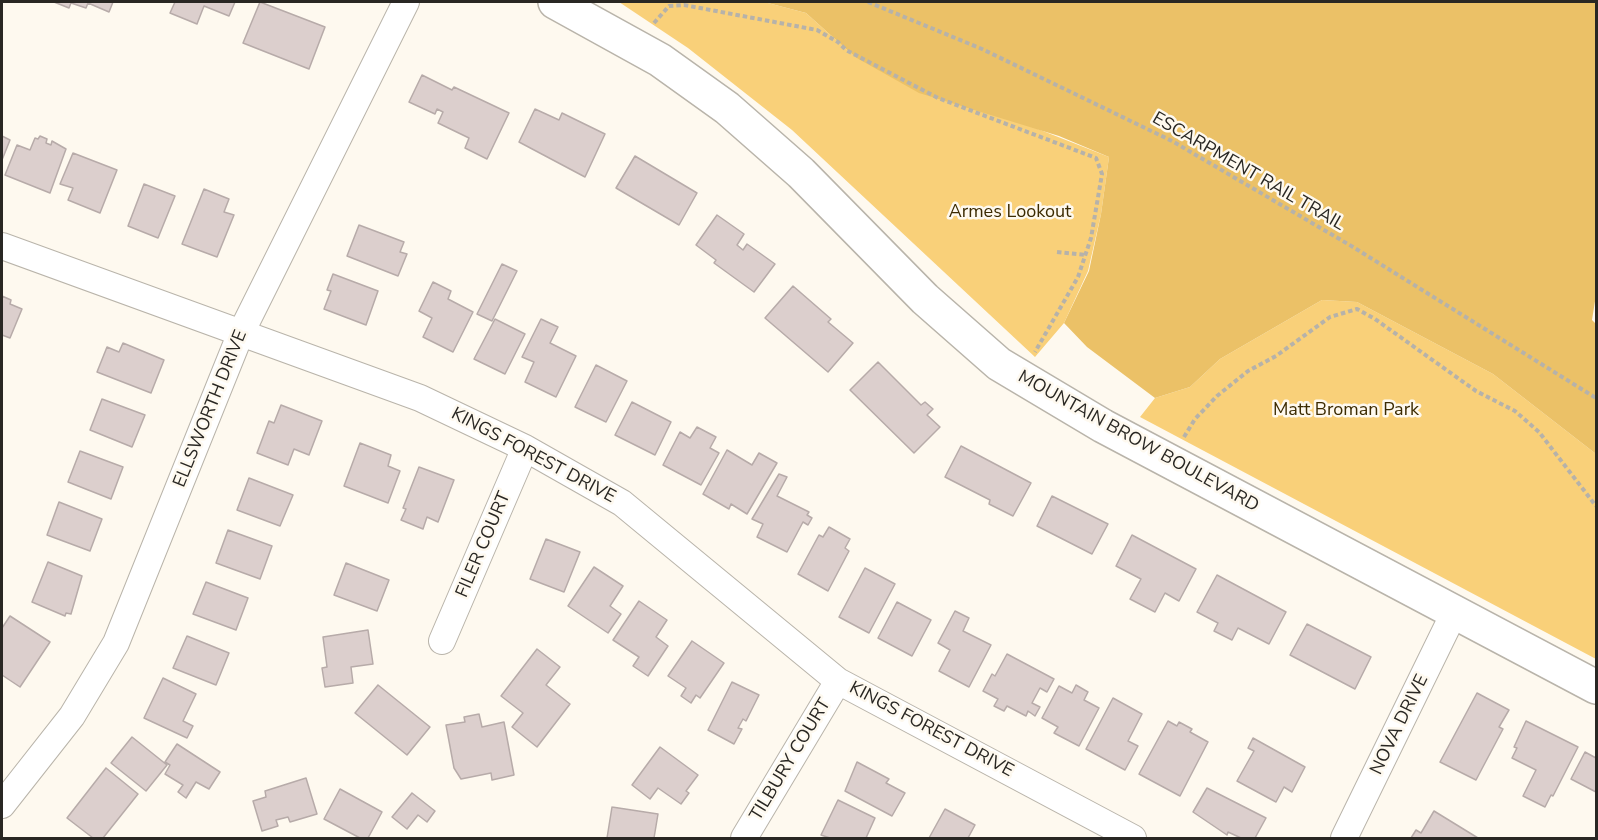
<!DOCTYPE html>
<style>
body{margin:0}
#map{position:relative;width:1598px;height:840px;overflow:hidden;background:#fef9ef;font-family:"Nunito Sans",sans-serif}
canvas{display:block}
.frame{position:absolute;inset:0;border:3px solid #292723;pointer-events:none}
</style>
<div id="map">
<canvas width="1598" height="840"></canvas>
<div class="frame"></div>
</div>
<script>
const g = document.querySelector('canvas').getContext('2d');
g.lineJoin = 'round';
function fillPath(path, color) {
  g.fillStyle = color;
  g.fill(path, 'evenodd');
}
function shape(rows) {
  const path = new Path2D();
  for (const r of rows) {
    path.moveTo(r[0], r[1]);
    for (let i = 2; i < r.length; i += 2) path.lineTo(r[i], r[i + 1]);
  }
  return path;
}
function strokePath(path, color, width, dash) {
  g.strokeStyle = color;
  g.lineWidth = width;
  g.lineCap = dash ? 'butt' : 'round';
  g.setLineDash(dash || []);
  g.stroke(path);
}
function write(font, color, halo, rows, align = 'center') {
  g.font = font + ' "Nunito Sans",sans-serif';
  g.lineWidth = 5;
  g.setLineDash([]);
  g.textBaseline = 'middle';
  g.strokeStyle = halo;
  g.fillStyle = color;
  for (const [text, x, y, turn = 0] of rows) {
    g.save();
    g.translate(x, y);
    g.rotate((+turn || 0) * Math.PI / 180);
    g.textAlign = isNaN(turn) ? turn : align;
    if (halo) g.strokeText(text, 0, 0);
    g.fillText(text, 0, 0);
    g.restore();
  }
}
fillPath(shape([
 [619,2,764,2,806,13,855,57,1109,157,1101,214,1088,271,1064,323,1035,357,792,130,688,48],
 [1322,300,1357,302,1493,374,1596,454,1596,659,1140,417,1155,398,1190,387,1220,359]
]), '#f9d079');
fillPath(shape([
 [764,2,1596,2,1596,295,1592,320,1596,324,1596,454,1493,374,1357,302,1322,300,1220,359,1190,387,1155,398,1087,347,1064,323,1089,271,1101,214,1109,157,1059,136,919,93,855,57,806,13]
]), '#ebc167');
const building = shape([
 [54,2,113,2,109,12,88,3,86,8,71,3,69,8,54,2],
 [175,2,235,2,229,16,204,6,197,24,170,13,175,2],
 [260,2,325,27,309,69,243,43,260,2],
 [422,75,452,90,454,87,509,113,487,159,465,148,469,138,438,123,443,112,437,109,435,114,409,102,422,75],
 [535,109,559,120,562,113,605,134,585,177,519,142,535,109],
 [2,136,10,140,2,160,2,136],
 [40,136,47,139,46,143,51,145,52,141,66,149,50,193,5,175,17,145,30,150,35,138,38,139,40,136],
 [73,153,117,170,100,213,68,200,73,188,60,184,73,153],
 [635,156,697,193,679,225,616,188,635,156],
 [144,184,175,196,158,238,128,226,144,184],
 [204,189,229,199,224,212,234,215,217,257,182,244,204,189],
 [717,215,744,234,737,245,743,250,747,244,775,264,754,292,714,263,716,260,696,245,717,215],
 [359,225,404,242,400,252,407,254,398,276,347,256,359,225],
 [502,264,517,271,492,321,477,314,502,264],
 [333,274,378,291,366,325,324,309,331,291,327,290,333,274],
 [433,282,451,291,448,299,473,312,453,352,423,337,432,318,419,311,433,282],
 [793,286,831,319,828,322,853,343,828,372,765,318,793,286],
 [2,296,11,300,10,304,22,309,10,338,2,335,2,296],
 [495,319,525,334,505,374,474,359,495,319],
 [541,319,558,327,550,343,576,356,556,397,525,382,534,362,522,357,541,319],
 [123,343,164,360,151,393,97,372,107,347,119,352,123,343],
 [878,362,921,405,925,402,933,409,927,415,940,427,914,453,850,390,878,362],
 [596,365,627,381,606,422,575,407,596,365],
 [102,399,145,415,132,447,90,430,102,399],
 [632,402,671,422,655,455,615,435,632,402],
 [281,405,322,421,309,455,294,449,288,465,257,453,269,421,274,423,281,405],
 [697,427,716,437,710,448,719,453,701,485,663,465,680,432,690,438,697,427],
 [360,443,391,455,388,466,400,471,388,503,344,486,360,443],
 [961,446,1031,483,1013,516,989,504,990,500,945,477,961,446],
 [727,450,752,465,759,453,777,463,747,514,731,504,729,509,703,494,727,450],
 [80,451,123,467,111,499,68,482,80,451],
 [419,467,454,480,438,522,427,517,423,529,401,520,406,509,403,508,419,467],
 [779,474,787,477,777,496,809,512,807,515,812,518,808,525,803,522,787,552,757,537,763,524,752,519,779,474],
 [249,478,293,495,280,526,237,510,249,478],
 [1052,496,1108,524,1092,554,1037,526,1052,496],
 [59,502,102,519,90,551,47,535,59,502],
 [829,527,850,539,845,548,849,551,828,591,798,574,819,535,823,537,829,527],
 [228,530,272,546,260,579,216,563,228,530],
 [1132,535,1196,569,1179,601,1165,593,1155,612,1130,599,1141,579,1116,566,1132,535],
 [546,539,580,552,564,592,530,579,546,539],
 [48,562,82,576,71,614,66,613,65,616,32,602,48,562],
 [346,563,389,580,377,611,334,595,346,563],
 [594,567,623,586,610,606,621,614,608,633,568,606,594,567],
 [865,568,895,584,869,633,839,617,865,568],
 [1217,575,1286,612,1269,644,1238,628,1232,640,1214,631,1218,623,1197,612,1217,575],
 [206,582,248,598,236,630,193,614,206,582],
 [639,601,667,620,656,637,668,646,648,676,633,666,639,657,613,640,639,601],
 [897,602,931,620,912,656,878,638,897,602],
 [955,611,969,618,963,631,991,645,969,687,939,671,950,650,938,643,955,611],
 [10,616,50,642,20,687,2,675,2,628,10,616],
 [1307,624,1371,657,1355,689,1290,655,1307,624],
 [368,630,373,664,351,667,353,683,325,687,322,668,327,667,323,637,368,630],
 [187,636,229,653,216,685,173,668,187,636],
 [692,641,724,663,700,698,696,695,691,703,681,696,686,688,668,676,692,641],
 [537,649,560,667,546,685,570,704,537,747,512,727,523,713,501,696,537,649],
 [1007,654,1054,679,1047,692,1040,688,1032,703,1040,707,1035,716,1028,711,1026,716,1007,706,1004,711,994,706,998,699,983,691,992,674,995,676,1007,654],
 [163,678,196,694,183,721,193,726,187,738,144,718,163,678],
 [732,682,759,695,746,721,743,719,738,728,742,729,734,744,708,730,732,682],
 [378,685,430,727,407,755,355,713,378,685],
 [1076,685,1088,692,1084,700,1099,708,1079,746,1054,733,1058,727,1042,718,1059,686,1072,693,1076,685],
 [1477,693,1509,710,1499,727,1503,729,1476,780,1440,762,1477,693],
 [1113,698,1142,714,1128,741,1138,746,1125,770,1086,749,1113,698],
 [479,714,482,727,504,722,514,775,492,780,491,773,461,779,454,768,446,725,465,722,464,717,479,714],
 [1168,721,1177,726,1179,722,1192,729,1190,732,1208,742,1180,796,1139,774,1168,721],
 [1526,721,1578,747,1553,796,1551,795,1545,807,1523,796,1536,770,1512,758,1517,748,1514,747,1526,721],
 [132,737,167,765,146,791,111,763,132,737],
 [1253,738,1305,767,1292,792,1284,787,1276,802,1237,781,1254,751,1248,748,1253,738],
 [177,744,220,772,209,789,196,782,186,798,178,792,183,785,165,774,170,765,165,762,177,744],
 [660,747,698,775,686,791,689,793,681,804,658,788,650,799,632,785,660,747],
 [1585,752,1596,758,1596,792,1571,779,1585,752],
 [857,762,889,779,886,783,905,793,892,816,845,791,857,762],
 [106,768,138,794,103,838,93,838,67,818,106,768],
 [306,778,317,814,290,822,288,817,276,820,278,826,262,831,253,801,266,797,265,791,306,778],
 [1207,788,1266,818,1255,838,1241,838,1228,832,1227,835,1193,812,1207,788],
 [340,789,382,812,368,838,360,838,324,819,340,789],
 [412,793,435,811,427,822,418,815,407,829,392,817,412,793],
 [838,800,875,818,866,838,830,838,821,835,838,800],
 [612,807,658,814,654,838,607,838,612,807],
 [945,809,975,825,968,838,929,838,945,809],
 [1434,811,1478,838,1411,838,1416,830,1421,833,1434,811]
]);
fillPath(building, '#dccfcd');
strokePath(building, '#b7aba9', 1.5);
const minor = shape([
 [2,246,420,398,525,448,622,503,838,681,1133,838],
 [442,641,525,448],
 [2,805,72,716,116,643,240,335,406,2],
 [744,838,838,681],
 [1344,838,1455,611]
]);
const major = shape([
 [555,2,660,60,727,108,801,173,925,299,999,364,1103,426,1596,687]
]);
strokePath(minor, '#b9b4aa', 28);
strokePath(major, '#b9b4aa', 36);
strokePath(shape([
 [868,2,982,49,1172,141,1353,247,1596,398],
 [654,23,669,6,684,5,817,30,838,42,846,50,938,98,1096,158,1102,174,1091,238,1078,277,1035,352],
 [1057,252,1086,255],
 [1184,437,1195,419,1217,396,1248,371,1276,356,1330,317,1357,309,1375,319,1476,391,1515,411,1539,432,1596,506]
]), '#b6b2aa', 4, [4.5, 3]);
strokePath(minor, '#fff', 26);
strokePath(major, '#fff', 33);
write('18px', '#292723', '#fef9ef', [
 ["ESCARPMENT RAIL TRAIL",1248,172,30],
 ["ELLSWORTH DRIVE",211,409,-68],
 ["MOUNTAIN BROW BOULEVARD",1138,442,29],
 ["KINGS FOREST DRIVE",533,456,28],
 ["FILER COURT",484,545,-67],
 ["NOVA DRIVE",1400,725,-64],
 ["KINGS FOREST DRIVE",931,730,28],
 ["TILBURY COURT",791,760,-59]
]);
write('18px', '#3c2b02', '#fef9ef', [
 ["Armes Lookout",1010,213],
 ["Matt Broman Park",1346,411]
]);
</script>
